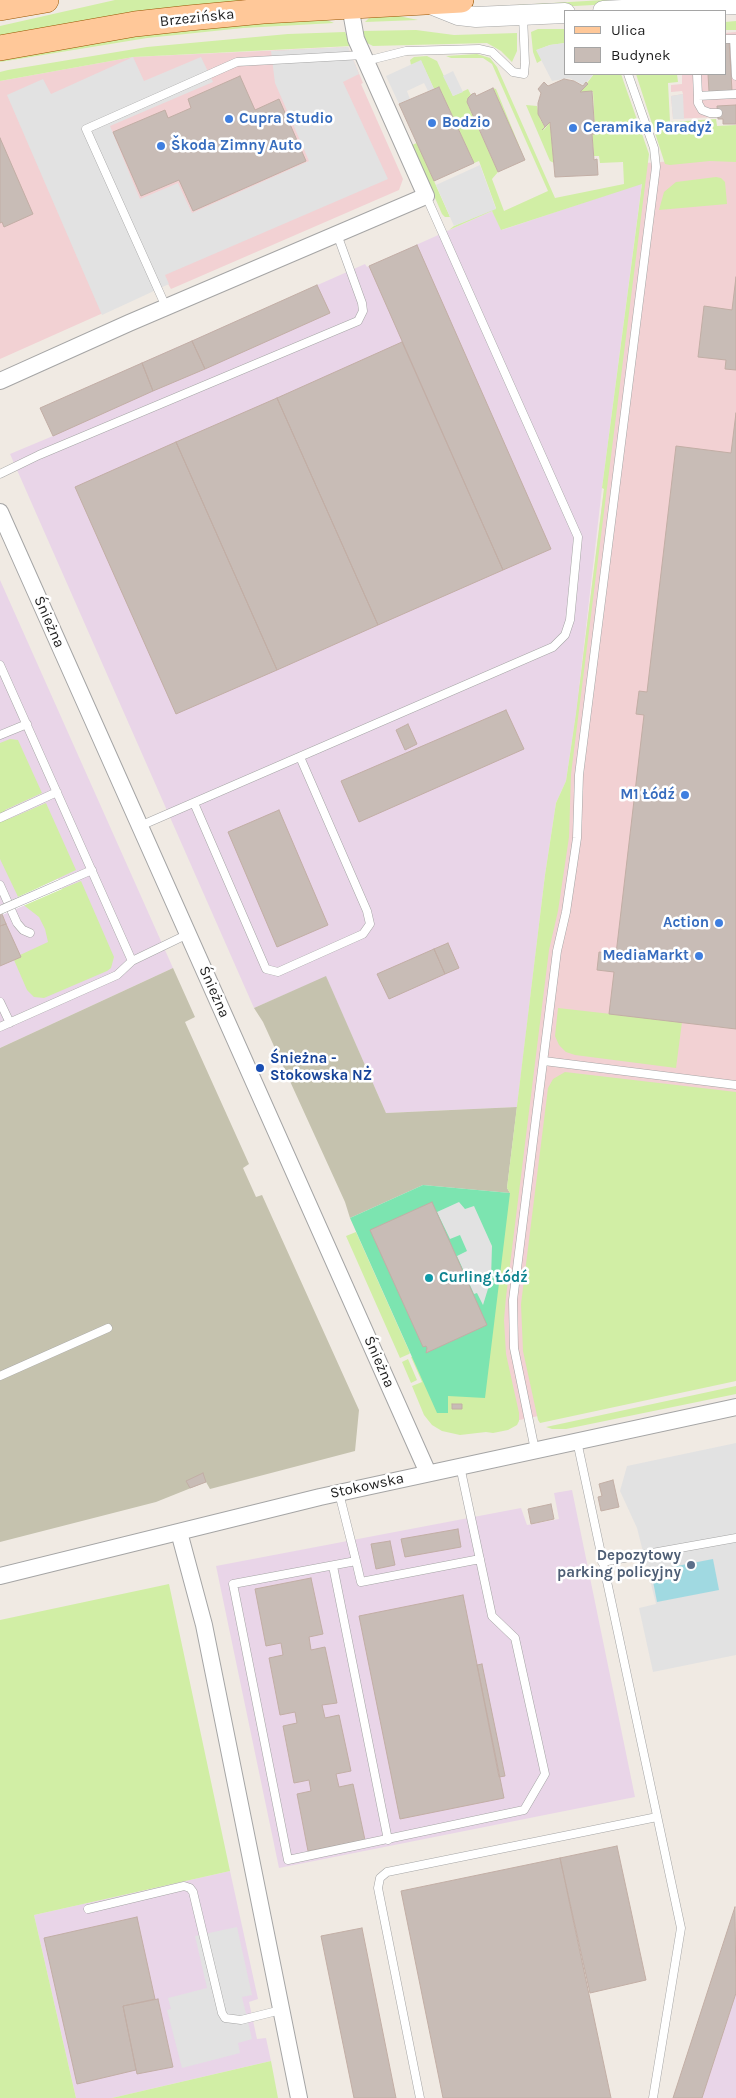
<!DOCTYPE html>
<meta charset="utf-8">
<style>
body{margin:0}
#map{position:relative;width:736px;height:2098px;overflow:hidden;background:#f0eae3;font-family:Karla,sans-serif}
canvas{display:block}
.legend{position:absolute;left:564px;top:10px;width:162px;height:65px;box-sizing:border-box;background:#fff;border:1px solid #a5a5a5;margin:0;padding:6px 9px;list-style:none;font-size:15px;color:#1e1e1e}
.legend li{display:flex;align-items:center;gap:10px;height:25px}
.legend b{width:25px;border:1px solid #a5a5a5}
</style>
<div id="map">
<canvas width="736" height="2098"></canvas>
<ul class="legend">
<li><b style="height:6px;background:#ffc899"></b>Ulica</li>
<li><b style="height:14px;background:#c8bcb6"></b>Budynek</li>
</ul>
</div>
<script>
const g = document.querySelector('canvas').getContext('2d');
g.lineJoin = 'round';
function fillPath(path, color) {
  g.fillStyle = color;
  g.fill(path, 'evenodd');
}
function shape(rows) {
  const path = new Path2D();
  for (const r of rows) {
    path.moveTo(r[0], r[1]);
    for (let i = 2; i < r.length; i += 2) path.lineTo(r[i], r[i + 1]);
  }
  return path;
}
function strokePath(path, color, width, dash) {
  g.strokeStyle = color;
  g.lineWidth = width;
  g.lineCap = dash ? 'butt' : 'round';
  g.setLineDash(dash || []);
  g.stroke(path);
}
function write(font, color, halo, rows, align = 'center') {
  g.font = font + ' Karla,sans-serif';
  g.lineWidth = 5;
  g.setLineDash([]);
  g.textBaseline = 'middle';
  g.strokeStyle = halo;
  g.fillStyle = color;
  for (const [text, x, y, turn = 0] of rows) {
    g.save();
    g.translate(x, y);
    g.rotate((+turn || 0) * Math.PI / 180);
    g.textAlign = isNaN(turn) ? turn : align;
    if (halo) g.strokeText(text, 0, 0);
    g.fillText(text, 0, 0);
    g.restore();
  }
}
fillPath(shape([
 [736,32,736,124,723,124,723,119,718,119,718,117,673,119,671,96,683,94,682,91,671,92,671,85,682,84,682,74,725,74,725,33],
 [348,47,363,83,361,84,403,179,399,190,171,289,168,284,0,359,0,81,133,57],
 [736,157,736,1374,510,1422,497,1339,645,163]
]), '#f2d1d3');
fillPath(shape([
 [642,183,602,488,576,714,566,781,556,803,545,875,517,1107,386,1113,326,977,254,1008,10,454,53,436,40,408,365,264,367,267,369,266,492,211,502,230],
 [0,580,173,968,0,1048],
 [572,1490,635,1797,279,1868,216,1566,521,1508,527,1525,559,1519,554,1493],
 [230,1871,258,1999,249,2002,257,2039,266,2038,271,2061,112,2098,76,2098,34,1915],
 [736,1993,736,2098,702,2098]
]), '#e9d5e8');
fillPath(shape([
 [173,968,195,1017,185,1022,249,1164,243,1168,256,1197,262,1195,359,1410,355,1451,210,1489,206,1482,156,1502,0,1542,0,1048],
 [326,976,386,1113,517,1107,507,1188,510,1193,423,1185,350,1218,345,1202,263,1022,254,1008]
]), '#c5c2ae');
fillPath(shape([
 [115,0,286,0,0,38,0,26],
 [604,0,685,0,501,10,499,6],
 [389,14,418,20,365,22,371,16],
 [322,18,334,23,243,28,147,38,0,62,0,60,151,32],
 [736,21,736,30,725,30,725,22],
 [538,29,565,29,565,43,550,45,537,50,542,60,537,63,533,52,531,32],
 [416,30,454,35,517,33,517,51,512,62,501,51,487,43,373,46,365,42,362,31],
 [345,32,351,46,133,57,0,81,0,72,8,70,147,47,288,34],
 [477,54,490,58,497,67,555,198,624,184,623,162,600,163,599,156,594,156,592,134,595,133,593,92,580,92,594,74,621,74,649,154,571,774,569,837,558,911,549,950,506,1297,504,1320,506,1354,519,1413,519,1421,517,1425,508,1430,493,1433,486,1432,460,1435,442,1431,432,1425,424,1415,412,1386,422,1382,411,1357,422,1352,510,1193,507,1188,545,875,556,803,566,781,576,714,604,489,602,488,642,184,501,230,492,211,449,230,454,226,496,208,479,161,474,163,439,87,434,89,421,61,411,65,410,60,414,57,427,56,437,61,453,96,468,89,471,95,468,98,468,105,498,172,492,179,504,211,548,191,492,64,483,58,451,58,446,56],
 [636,74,677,74,678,82,668,83,670,122,716,119,717,126,736,125,736,162,710,161,670,165,665,164],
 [493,88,496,89,525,160],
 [526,105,537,106,540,119,545,127,543,131,550,122,554,163,550,161],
 [417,143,450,217,445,217,442,214,412,145],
 [716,177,721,178,725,182,727,204,659,210,664,192,676,182],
 [10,739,18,740,42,793,5,810,9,819,46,803,76,870,40,887,44,896,81,881,114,957,111,968,107,971,44,998,34,997,27,990,14,960,21,957,20,955,48,942,45,929,39,917,21,903,0,859,0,743],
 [558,1008,682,1022,676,1068,575,1055,566,1052,559,1045,555,1036],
 [565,1072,736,1092,736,1381,540,1423,538,1420,523,1351,521,1304,548,1088,553,1079],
 [356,1232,410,1353,409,1354,400,1358,346,1236],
 [408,1359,417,1380,411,1383,402,1362],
 [736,1386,736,1394,566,1429,552,1429,546,1427],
 [169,1584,230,1871,34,1915,76,2098,0,2098,0,1620],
 [271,2061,278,2098,112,2098]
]), '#d1eea5');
fillPath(shape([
 [423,1185,510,1193,485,1398,448,1396,448,1413,437,1413,350,1218]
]), '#7ce4b0');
fillPath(shape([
 [565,43,565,74,594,74,584,85,569,78,552,81,536,50,550,45],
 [348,47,359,74,343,82,388,179,165,275,169,284,102,315,7,95,43,79,51,94,133,57,144,81,201,57,213,82,110,126,140,199,178,183,192,213,309,161,275,83,271,51],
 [421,60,434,89,428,91,424,83,407,91,410,99,399,104,386,76],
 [453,71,463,92,453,96,443,76],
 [683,94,684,119,673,119,671,96],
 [480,165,496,209,454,226,436,185],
 [459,1202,465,1209,474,1206,492,1246,491,1279,483,1305,477,1293,474,1294,457,1256,467,1251,460,1235,450,1239,437,1212],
 [736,1443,736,1655,653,1672,639,1608,656,1604,637,1528,620,1491,627,1466],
 [237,1927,252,1995,242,1997,252,2039,238,2043,240,2053,182,2068,167,2010,171,2009,168,1998,207,1988,195,1936]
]), '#e2e2e2');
fillPath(shape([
 [713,1559,719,1590,657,1602,651,1571]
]), '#a0d9e1');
fillPath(shape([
 [58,879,62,889,2,915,0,905]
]), '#fff');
const building = shape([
 [725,40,729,40,732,91,709,92,708,74,725,74,725,40],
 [240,76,255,110,279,99,306,161,193,211,179,180,141,196,113,132,165,110,168,118,191,108,188,99,240,76],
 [564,79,574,81,583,86,586,82,588,84,580,92,592,91,595,134,592,134,594,160,597,159,598,175,555,177,550,122,542,130,545,127,538,114,538,103,541,93,538,89,544,82,548,86,564,79],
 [439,87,474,163,434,181,399,104,439,87],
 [493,88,525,160,498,172,467,102,468,98,472,94,475,93,476,96,493,88],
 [736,105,736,124,723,124,723,119,718,119,717,106,736,105],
 [0,138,33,214,4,227,2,222,0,223,0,138],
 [417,245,551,549,503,570,369,266,417,245],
 [736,277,736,370,725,369,726,360,698,357,704,306,732,310,736,277],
 [317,285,330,313,205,369,192,341,317,285],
 [192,341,205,369,153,391,142,363,192,341],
 [402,342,503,570,378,625,277,398,402,342],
 [142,363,153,391,53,436,40,408,142,363],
 [277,398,378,625,277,670,176,442,277,398],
 [736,413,736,1029,609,1014,614,972,597,970,599,952,616,954,644,715,636,714,639,691,647,692,676,446,731,453,736,413],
 [176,442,277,670,176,714,75,487,176,442],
 [506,710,524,749,359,822,341,781,506,710],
 [408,724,417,744,405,750,396,730,408,724],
 [279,810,328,925,277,947,228,832,279,810],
 [0,909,6,924,0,926,0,909],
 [6,924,21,957,0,966,0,926,6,924],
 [448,943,459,968,445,974,434,949,448,943],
 [434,949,445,974,389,999,377,974,434,949],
 [432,1202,487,1325,426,1353,427,1348,426,1346,423,1347,370,1230,432,1202],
 [452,1404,462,1404,462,1409,452,1409,452,1404],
 [203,1473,206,1482,190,1488,186,1481,203,1473],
 [613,1480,619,1507,601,1511,598,1497,602,1496,599,1484,613,1480],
 [551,1504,554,1519,531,1524,528,1509,551,1504],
 [458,1529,461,1547,405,1557,401,1539,458,1529],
 [390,1541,395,1565,376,1569,371,1544,390,1541],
 [311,1578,323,1634,309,1637,311,1650,325,1647,337,1703,322,1705,325,1718,339,1715,351,1771,336,1774,339,1787,353,1784,365,1840,308,1851,297,1794,311,1791,309,1780,294,1783,283,1726,297,1723,295,1712,280,1715,269,1658,283,1655,281,1643,266,1646,255,1589,311,1578],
 [463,1595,504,1798,400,1819,359,1616,463,1595],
 [482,1664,505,1776,499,1777,477,1665,482,1664],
 [617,1846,646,1980,590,1993,560,1858,617,1846],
 [560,1858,611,2098,443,2098,401,1891,560,1858],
 [735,1907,736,1993,702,2098,673,2098,735,1907],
 [137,1917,155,1999,123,2006,136,2070,77,2084,44,1938,137,1917],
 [362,1928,396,2098,354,2098,321,1936,362,1928],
 [158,1999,173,2067,137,2074,123,2006,158,1999]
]);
fillPath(building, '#c8bcb6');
strokePath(building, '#c2aea5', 1);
const service = shape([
 [725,39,736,39],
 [734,39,736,76],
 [366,61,406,51,479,49,492,52,513,72,524,74,525,63,523,16],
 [697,74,698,96,736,94],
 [698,96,698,103,702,110,710,113,718,113],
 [166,307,86,129,237,62,363,55],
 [0,474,39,455,358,321,363,311,362,303,337,234],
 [0,665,132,961],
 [0,735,27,724],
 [194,803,266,969,278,972,363,934,370,924,367,911,300,757],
 [0,818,57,792],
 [140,826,553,647,565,635,570,620,578,537,426,196],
 [60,884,92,870],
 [0,885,17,923,23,930,30,933],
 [0,1002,10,1023],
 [0,1027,117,975,132,961,188,934],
 [544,1061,736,1085],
 [0,1376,108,1328],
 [577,1441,681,1928,653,2098],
 [535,1450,514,1348,513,1300,557,951,566,912,577,838,579,775,656,167,654,148,628,74],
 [339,1493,356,1561,233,1584,288,1860,524,1810,545,1774,515,1638,492,1616,460,1466],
 [356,1561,361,1582,480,1559],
 [602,1562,736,1538],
 [333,1566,388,1840],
 [88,1909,184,1886,190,1888,193,1892,222,2013,225,2018,241,2020,281,2010],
 [420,2098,378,1888,380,1878,387,1872,657,1817]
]);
const minor = shape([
 [0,381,129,323,426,196,356,39,350,6],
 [0,512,428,1473],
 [179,1532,204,1625,299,2098],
 [0,1576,320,1497,736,1407]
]);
const tertiary = shape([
 [428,3,458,15,476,17,565,13],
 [603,11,736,4]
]);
const primary = shape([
 [0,8,46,0],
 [0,48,135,24,189,18,263,11,461,0]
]);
strokePath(service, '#a5a5a5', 9);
strokePath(minor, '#a5a5a5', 18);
strokePath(tertiary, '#a5a5a5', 21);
strokePath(primary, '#985500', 26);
strokePath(service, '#fff', 8);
strokePath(minor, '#fff', 16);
strokePath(tertiary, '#fff', 20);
strokePath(primary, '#ffc899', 25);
const serviceBridge = shape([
 [0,910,60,884]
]);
strokePath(serviceBridge, '#a5a5a5', 9, []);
strokePath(serviceBridge, '#fff', 8);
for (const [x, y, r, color] of [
 [229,119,5,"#3f7fe0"],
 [432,123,5,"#3f7fe0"],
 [573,128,5,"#3f7fe0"],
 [161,146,5,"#3f7fe0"],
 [685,795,5,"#3f7fe0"],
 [719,923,5,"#3f7fe0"],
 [699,956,5,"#3f7fe0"],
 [260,1068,5,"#1a4fb4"],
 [429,1278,5,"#0f9aa8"],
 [691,1565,5,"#5c6f8a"]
]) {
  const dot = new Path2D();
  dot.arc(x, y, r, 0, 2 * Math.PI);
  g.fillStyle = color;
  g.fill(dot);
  strokePath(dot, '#fff', 2);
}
write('15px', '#1e1e1e', '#fff', [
 ["Brzezińska",197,18,-6],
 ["Śnieżna",49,622,66],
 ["Śnieżna",214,992,66],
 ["Śnieżna",379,1362,66],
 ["Stokowska",367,1486,-12]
]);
write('bold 15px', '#366cbe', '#fff', [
 ["Cupra Studio",239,119],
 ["Bodzio",442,123],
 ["Ceramika Paradyż",583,128],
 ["Škoda Zimny Auto",171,146],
 ["M1 Łódź",675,795,"right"],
 ["Action",709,923,"right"],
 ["MediaMarkt",689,956,"right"]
], 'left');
write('bold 15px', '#164399', '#fff', [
 ["Śnieżna -",270,1059],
 ["Stokowska NŻ",270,1076]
], 'left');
write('bold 15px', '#0d838f', '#fff', [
 ["Curling Łódź",439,1278]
], 'left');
write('bold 15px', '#4e5e75', '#fff', [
 ["Depozytowy",681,1556],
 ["parking policyjny",681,1573]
], 'right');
</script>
